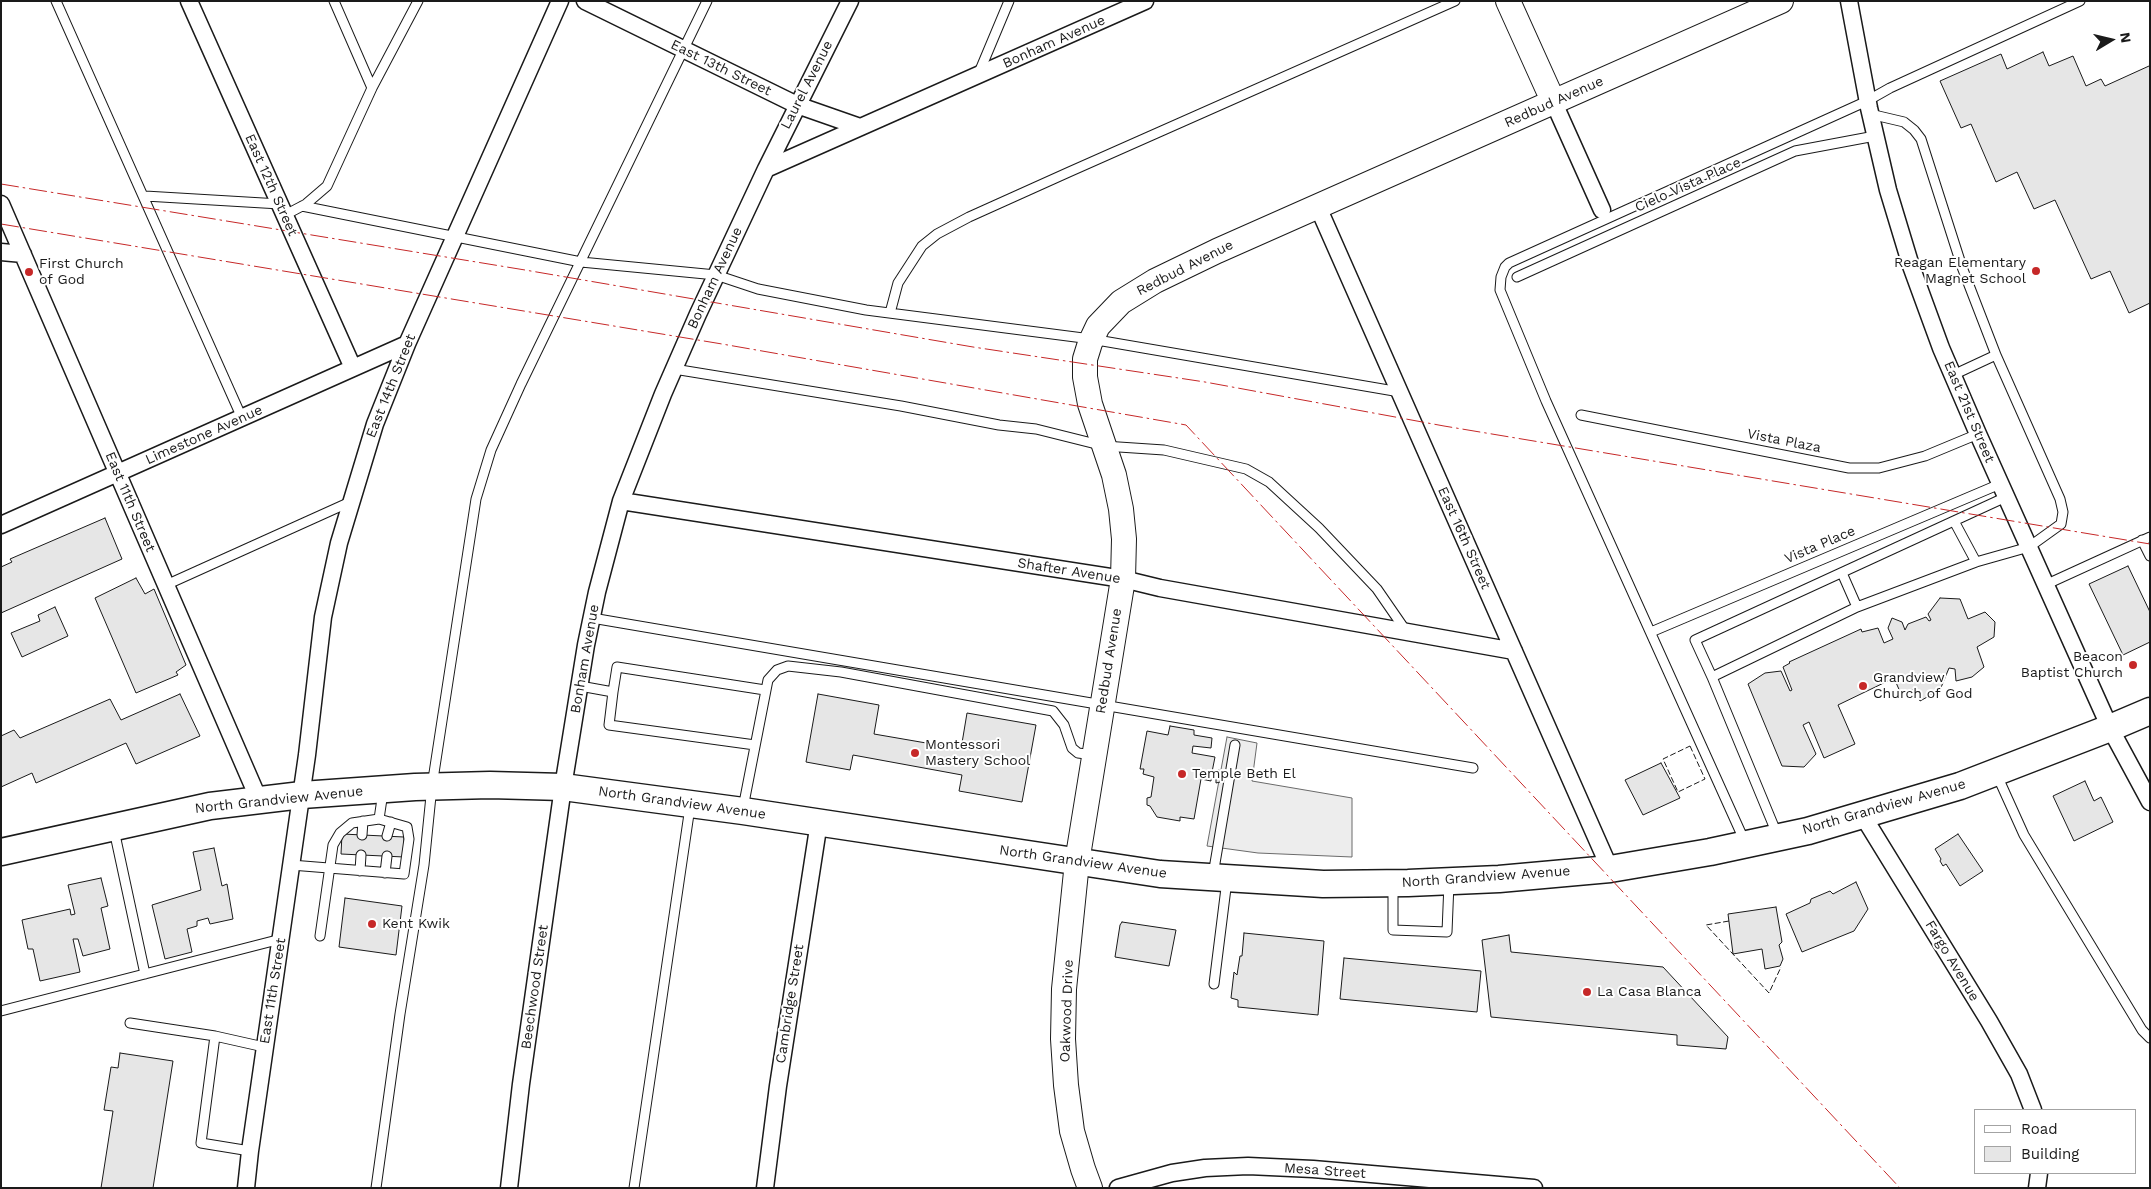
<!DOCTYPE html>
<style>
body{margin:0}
#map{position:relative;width:2151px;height:1189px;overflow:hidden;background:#fff;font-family:"Work Sans",sans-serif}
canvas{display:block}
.frame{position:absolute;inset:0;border:2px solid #1a1a1a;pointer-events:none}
.legend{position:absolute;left:1974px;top:1109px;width:162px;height:65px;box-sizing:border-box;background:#fff;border:1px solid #a3a3a3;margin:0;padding:6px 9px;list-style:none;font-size:15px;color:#1a1a1a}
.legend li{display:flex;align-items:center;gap:10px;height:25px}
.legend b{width:25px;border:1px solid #a3a3a3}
.north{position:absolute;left:2086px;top:15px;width:50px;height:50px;-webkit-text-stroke:4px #fff;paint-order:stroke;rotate:81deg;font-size:14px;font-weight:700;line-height:20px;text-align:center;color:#1a1a1a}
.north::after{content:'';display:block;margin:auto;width:18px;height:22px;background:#1a1a1a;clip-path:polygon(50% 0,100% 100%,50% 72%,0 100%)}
</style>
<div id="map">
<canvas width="2151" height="1189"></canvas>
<div class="frame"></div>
<ul class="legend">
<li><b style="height:6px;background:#fff"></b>Road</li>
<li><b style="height:14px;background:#e6e6e6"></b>Building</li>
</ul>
<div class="north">N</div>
</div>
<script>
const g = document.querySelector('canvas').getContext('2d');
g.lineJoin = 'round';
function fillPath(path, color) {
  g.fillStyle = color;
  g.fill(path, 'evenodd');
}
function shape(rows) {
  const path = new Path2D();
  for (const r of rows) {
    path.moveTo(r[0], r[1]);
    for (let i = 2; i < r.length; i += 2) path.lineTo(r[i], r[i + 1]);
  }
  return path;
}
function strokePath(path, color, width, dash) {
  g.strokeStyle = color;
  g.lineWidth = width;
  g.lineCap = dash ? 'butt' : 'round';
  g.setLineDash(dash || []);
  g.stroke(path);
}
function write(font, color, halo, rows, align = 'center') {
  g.font = font + ' "Work Sans",sans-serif';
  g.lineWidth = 4;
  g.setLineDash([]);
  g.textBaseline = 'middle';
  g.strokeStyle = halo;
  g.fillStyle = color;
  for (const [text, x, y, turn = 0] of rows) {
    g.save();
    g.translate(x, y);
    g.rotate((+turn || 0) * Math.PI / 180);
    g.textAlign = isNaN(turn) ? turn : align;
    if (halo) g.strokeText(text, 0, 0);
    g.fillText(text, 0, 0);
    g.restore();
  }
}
const built = shape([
 [1227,737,1257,743,1252,781,1352,798,1352,857,1258,853,1207,846,1227,737]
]);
fillPath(built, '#ededed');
strokePath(built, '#6a6a6a', 1);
const building = shape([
 [2043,52,2049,66,2073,56,2086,86,2101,79,2105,86,2149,66,2150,67,2150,303,2129,313,2110,271,2091,279,2055,200,2034,209,2017,172,1996,182,1971,124,1961,128,1940,81,2001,54,2007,69,2043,52],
 [105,518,122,559,1,613,1,567,12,562,10,559,105,518],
 [2128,566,2150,612,2150,642,2123,655,2089,584,2128,566],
 [136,578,145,594,154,589,186,665,176,672,178,675,136,693,95,598,136,578],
 [1940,598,1960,599,1968,619,1985,612,1995,622,1994,637,1977,647,1984,667,1972,677,1956,681,1955,669,1949,668,1940,690,1920,701,1915,689,1901,694,1894,678,1838,705,1855,744,1824,758,1809,722,1803,725,1816,754,1804,767,1782,766,1748,684,1765,673,1781,671,1790,691,1792,690,1783,667,1790,663,1789,662,1861,629,1862,632,1878,628,1884,643,1893,639,1888,628,1892,618,1902,622,1905,630,1908,624,1926,617,1929,621,1931,620,1928,614,1940,598],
 [55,607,68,636,22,657,11,633,40,621,38,615,55,607],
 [180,694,200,736,136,764,126,743,36,783,32,773,1,787,1,736,14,730,20,738,110,699,121,720,180,694],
 [818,694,879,705,874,734,961,749,967,713,1036,725,1022,802,959,791,962,775,853,755,850,770,806,762,818,694],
 [1170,726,1194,730,1194,735,1212,738,1211,748,1193,746,1192,753,1215,757,1212,772,1217,774,1218,770,1222,771,1220,782,1216,783,1216,779,1211,777,1211,781,1201,779,1194,819,1180,817,1180,821,1157,817,1150,806,1147,805,1147,798,1151,797,1154,777,1143,774,1144,769,1140,769,1147,731,1168,735,1170,726],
 [1661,763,1680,798,1643,815,1625,780,1661,763],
 [2085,781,2094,801,2101,797,2113,822,2074,841,2053,796,2085,781],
 [342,834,404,837,404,857,341,854,342,834],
 [1958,834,1983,871,1960,886,1946,864,1943,866,1940,861,1941,859,1935,849,1958,834],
 [214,848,222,886,227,884,233,919,210,924,208,918,197,921,197,926,187,929,192,952,165,959,152,905,201,890,193,852,214,848],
 [101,878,108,906,101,908,110,949,83,956,78,939,73,939,80,972,40,981,33,949,28,949,22,920,70,909,71,915,75,914,68,885,101,878],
 [1856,882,1868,909,1854,931,1802,952,1786,914,1810,903,1811,899,1830,891,1833,894,1856,882],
 [345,898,402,906,396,955,339,947,345,898],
 [1776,907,1782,942,1779,945,1783,959,1780,966,1765,969,1762,949,1733,954,1728,914,1776,907],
 [1122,922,1176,930,1169,966,1115,957,1120,925,1122,922],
 [1244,933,1324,941,1318,1015,1238,1007,1238,1000,1231,998,1234,972,1237,975,1240,956,1242,956,1244,933],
 [1509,935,1511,952,1663,967,1728,1037,1726,1049,1677,1045,1677,1035,1491,1017,1482,940,1509,935],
 [1344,958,1481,971,1477,1012,1340,999,1344,958],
 [120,1053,173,1061,153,1188,101,1188,113,1111,104,1110,111,1067,118,1068,120,1053]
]);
fillPath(building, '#e6e6e6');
strokePath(building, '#1a1a1a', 1);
const lane = shape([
 [56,1,242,418],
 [334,1,372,88],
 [978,75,1009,1],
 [145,196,280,204],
 [302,206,581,262,716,275,758,289,866,310,1091,339,1400,392],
 [285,215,306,204,327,186,372,88,418,1],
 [1517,277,1795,151,1875,136],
 [890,313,898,283,922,246,937,234,969,217,1069,172,1455,1],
 [674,369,901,406,999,425,1036,429,1104,446,1164,450,1246,469,1269,482,1319,528,1377,589,1406,631],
 [1953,375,1996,355],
 [1581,415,1849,468,1879,468,1925,456,1978,434],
 [1954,521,1976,562],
 [2142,540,2150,556],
 [1842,573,1857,607],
 [166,585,350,502],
 [2045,585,2150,537],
 [592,618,1473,768],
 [1651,632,2000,484],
 [1712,677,1695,640,2006,497],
 [580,686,613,692,609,725,755,745],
 [613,692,617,667,765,690],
 [1996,773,2024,835,2142,1030,2150,1038],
 [743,808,768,680,777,670,788,666,841,672,1053,711,1064,725,1072,748,1078,753,1094,755],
 [114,830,145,974],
 [1777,834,1712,677,1857,607,1976,562,2029,547,2061,524,2063,512,2060,499,1996,355,1962,267,1921,139,1914,130,1904,122,1870,114],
 [362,835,363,821],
 [387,836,391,822],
 [1745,842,1546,401,1500,290,1501,277,1505,267,1509,263,1867,101,1890,88,2080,1],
 [291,865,404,874,409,839,407,827,379,819,383,792],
 [360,871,361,855],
 [385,873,387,856],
 [1213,875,1235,745],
 [1393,886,1393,930,1447,932,1449,883],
 [320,936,333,845,340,833,352,823,379,819],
 [1214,984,1227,880],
 [1,1011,281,939],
 [130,1023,215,1036],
 [250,1151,201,1143,215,1036,264,1047],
 [376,1188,400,1014,424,865,432,786,476,499,491,450,521,384,707,1],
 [634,1188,690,807]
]);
const street = shape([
 [189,1,353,368],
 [585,1,797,105,860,127],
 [1849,1,1869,108,1888,190,1911,266,1941,348,1978,434,2110,728,2150,802],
 [1554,103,1602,210],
 [766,169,850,1],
 [1,204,259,800],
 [1318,207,1610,869],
 [1,252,23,254],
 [621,501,1123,579,1160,588,1514,651],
 [1,525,407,344],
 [1863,816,1989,1021,2019,1074,2033,1110],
 [246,1188,250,1151,307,755,323,617,339,543,375,424,407,344,560,1],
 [509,1188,521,1084,563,787,586,645,597,592,621,501,663,394,698,314,766,169,1145,1],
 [765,1188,778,1086,819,822],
 [1118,1188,1172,1173,1205,1168,1248,1166,1313,1169,1534,1188],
 [2037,1188,2039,1173]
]);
const secondary = shape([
 [1508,1,1554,103],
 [1090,1188,1083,1169,1072,1131,1066,1085,1063,1039,1064,989,1077,862,1123,579,1124,539,1121,509,1114,475,1090,404,1085,377,1085,359,1090,343,1098,326,1121,302,1155,281,1217,251,1781,1]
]);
const primary = shape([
 [1,852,210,806,302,795,415,787,490,785,563,787,743,811,1160,874,1323,884,1408,883,1499,879,1610,869,1710,852,1808,831,1960,786,2110,728,2150,711]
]);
strokePath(lane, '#1a1a1a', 11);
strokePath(street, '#1a1a1a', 19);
strokePath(secondary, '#1a1a1a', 26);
strokePath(primary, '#1a1a1a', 29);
strokePath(lane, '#fff', 9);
strokePath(street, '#fff', 16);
strokePath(secondary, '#fff', 24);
strokePath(primary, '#fff', 26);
strokePath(shape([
 [1690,746,1705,779,1678,792,1663,759,1690,746],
 [1729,921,1706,925,1769,993,1781,967]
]), '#1a1a1a', 1, [6, 2.5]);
strokePath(shape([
 [1,184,525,270,973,347,1205,382,1444,426,2150,544],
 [1,224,722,344,1186,425,1900,1188]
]), '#c62828', 1, [18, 4, 2.5, 4]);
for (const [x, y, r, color] of [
 [2036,271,5,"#c62828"],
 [29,272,5,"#c62828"],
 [2133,665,5,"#c62828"],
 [1863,686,5,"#c62828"],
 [915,753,5,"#c62828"],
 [1182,774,5,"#c62828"],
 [372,924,5,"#c62828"],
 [1587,992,5,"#c62828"]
]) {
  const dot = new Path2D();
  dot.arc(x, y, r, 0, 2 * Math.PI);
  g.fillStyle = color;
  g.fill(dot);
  strokePath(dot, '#fff', 2);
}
write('14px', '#1a1a1a', '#fff', [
 ["Bonham Avenue",1054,42,-24],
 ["East 13th Street",721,68,26],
 ["Laurel Avenue",807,85,-63],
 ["Redbud Avenue",1554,102,-24],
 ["East 12th Street",271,185,66],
 ["Cielo Vista Place",1688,185,-24],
 ["Redbud Avenue",1185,268,-27],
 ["Bonham Avenue",715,278,-65],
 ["East 14th Street",391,386,-68],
 ["East 21st Street",1969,412,67],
 ["Limestone Avenue",204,435,-24],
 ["Vista Plaza",1784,441,11],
 ["East 11th Street",130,502,67],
 ["East 16th Street",1464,538,66],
 ["Vista Place",1820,545,-23],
 ["Shafter Avenue",1069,571,9],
 ["Bonham Avenue",585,659,-80],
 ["Redbud Avenue",1109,661,-81],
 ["North Grandview Avenue",279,800,-6],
 ["North Grandview Avenue",682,803,8],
 ["North Grandview Avenue",1884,807,-16],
 ["North Grandview Avenue",1083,862,8],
 ["North Grandview Avenue",1486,877,-4],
 ["Fargo Avenue",1952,961,59],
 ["Beechwood Street",535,987,-82],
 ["East 11th Street",273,991,-81],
 ["Cambridge Street",790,1004,-81],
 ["Oakwood Drive",1067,1011,-88],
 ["Mesa Street",1325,1171,4]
]);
write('14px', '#1a1a1a', '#fff', [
 ["Reagan Elementary",2026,263,"right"],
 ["Magnet School",2026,279,"right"],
 ["First Church",39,264],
 ["of God",39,280],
 ["Beacon",2123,657,"right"],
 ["Baptist Church",2123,673,"right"],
 ["Grandview",1873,678],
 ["Church of God",1873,694],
 ["Montessori",925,745],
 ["Mastery School",925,761],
 ["Temple Beth El",1192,774],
 ["Kent Kwik",382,924],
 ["La Casa Blanca",1597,992]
], 'left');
</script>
